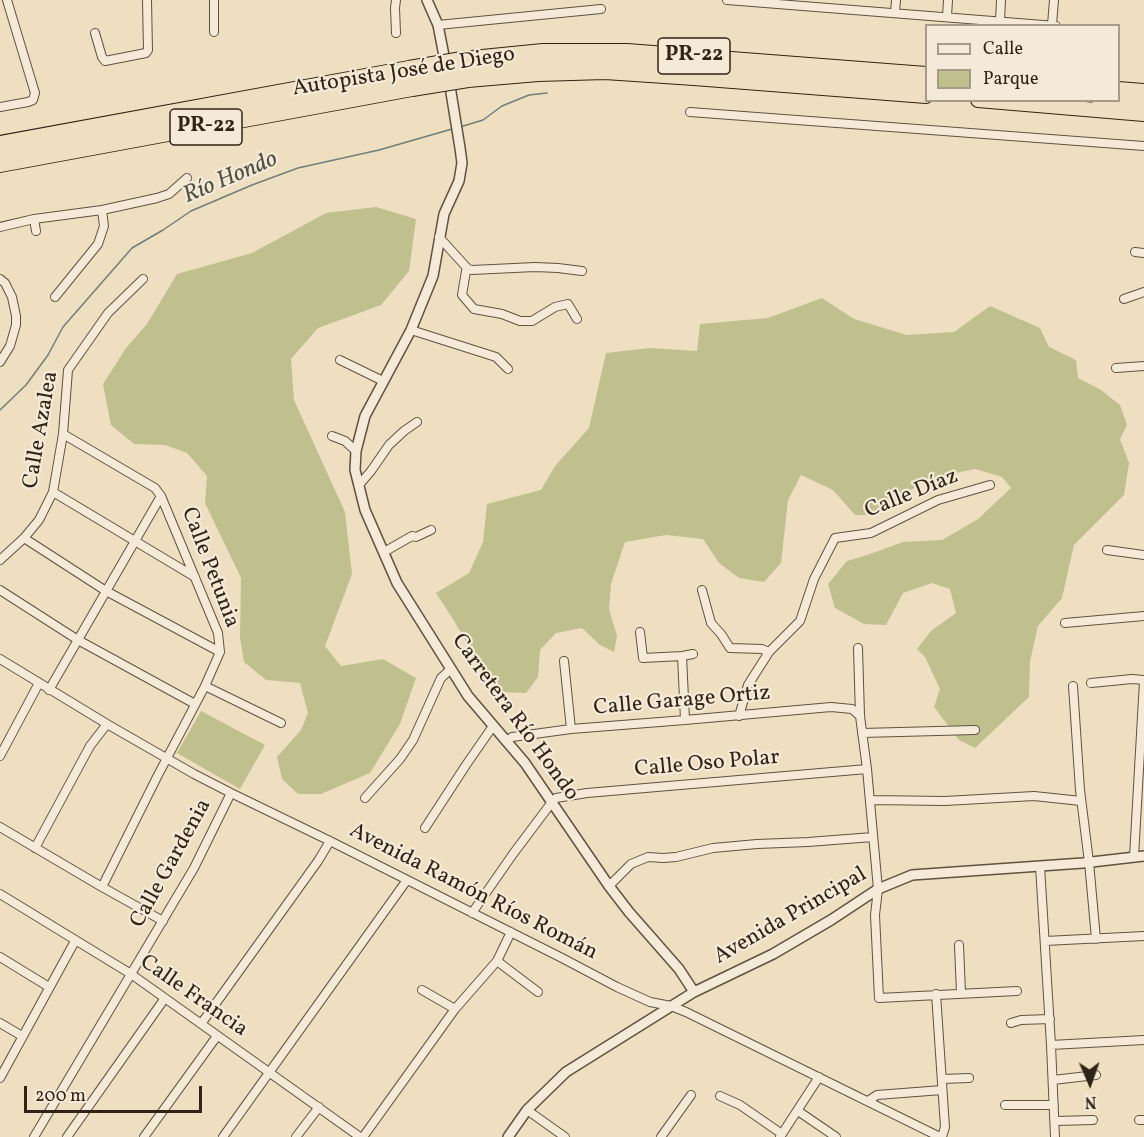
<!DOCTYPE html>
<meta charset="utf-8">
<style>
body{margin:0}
#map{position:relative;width:1144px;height:1137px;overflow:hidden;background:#eedfc1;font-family:Vollkorn,serif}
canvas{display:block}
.legend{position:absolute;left:925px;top:24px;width:195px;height:78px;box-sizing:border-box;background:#f4ead7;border:2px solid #a69a89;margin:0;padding:8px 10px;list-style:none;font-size:18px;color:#312315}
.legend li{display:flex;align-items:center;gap:12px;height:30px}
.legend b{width:30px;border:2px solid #a69a89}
.north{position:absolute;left:1060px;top:1053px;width:60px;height:60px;-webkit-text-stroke:4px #f4ead7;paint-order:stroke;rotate:178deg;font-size:16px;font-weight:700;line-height:24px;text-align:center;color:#312315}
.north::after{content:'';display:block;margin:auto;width:21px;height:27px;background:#312315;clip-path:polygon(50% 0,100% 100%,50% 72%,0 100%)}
.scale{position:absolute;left:24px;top:1086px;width:178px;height:27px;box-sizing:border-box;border:3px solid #312315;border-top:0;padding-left:8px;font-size:18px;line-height:21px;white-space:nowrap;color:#312315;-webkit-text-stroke:4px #f4ead7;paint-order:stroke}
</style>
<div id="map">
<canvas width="1144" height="1137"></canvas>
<ul class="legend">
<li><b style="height:8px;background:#f4ead7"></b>Calle</li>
<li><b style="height:16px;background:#bfc08e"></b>Parque</li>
</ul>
<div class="north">N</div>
<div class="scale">200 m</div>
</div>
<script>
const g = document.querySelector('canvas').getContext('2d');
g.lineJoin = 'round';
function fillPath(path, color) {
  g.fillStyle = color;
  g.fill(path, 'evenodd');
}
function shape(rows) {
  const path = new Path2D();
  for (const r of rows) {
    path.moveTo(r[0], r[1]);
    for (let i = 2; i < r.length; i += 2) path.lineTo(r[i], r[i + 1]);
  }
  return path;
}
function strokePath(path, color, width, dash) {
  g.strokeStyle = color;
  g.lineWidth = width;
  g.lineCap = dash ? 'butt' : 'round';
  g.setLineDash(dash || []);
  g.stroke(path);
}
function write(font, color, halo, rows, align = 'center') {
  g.font = font + ' Vollkorn,serif';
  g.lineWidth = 4.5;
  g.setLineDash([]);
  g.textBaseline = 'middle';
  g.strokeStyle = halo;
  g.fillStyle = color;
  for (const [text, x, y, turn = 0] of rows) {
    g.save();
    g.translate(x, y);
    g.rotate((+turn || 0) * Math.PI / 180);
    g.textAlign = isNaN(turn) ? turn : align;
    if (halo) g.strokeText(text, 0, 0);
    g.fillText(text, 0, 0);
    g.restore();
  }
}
fillPath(shape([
 [376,207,416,219,409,271,381,305,318,328,291,359,294,400,345,512,352,574,325,646,341,666,383,659,416,678,400,724,370,773,321,794,298,794,282,779,277,757,301,730,308,713,300,683,266,680,244,662,240,638,241,578,205,503,207,476,187,453,165,445,134,444,111,425,103,384,126,348,147,324,177,274,252,253,326,213],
 [822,298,854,319,907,335,954,332,990,306,1040,328,1049,347,1076,360,1078,378,1101,390,1120,405,1127,425,1120,439,1129,463,1124,495,1074,545,1062,598,1038,626,1030,661,1029,697,975,748,959,740,934,707,940,689,925,657,917,649,931,631,956,613,950,589,932,583,903,593,886,625,864,624,835,608,828,584,847,561,867,555,903,542,942,540,978,519,1011,488,1002,477,975,469,926,479,877,515,855,515,833,490,801,475,788,500,781,563,764,582,739,578,719,563,703,539,666,535,625,542,611,584,609,609,617,636,614,652,600,645,582,628,556,633,540,650,538,677,526,693,503,692,484,672,453,619,436,593,469,573,483,542,487,504,541,490,555,466,589,428,606,353,650,348,697,351,700,324,768,318],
 [201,711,265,745,240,789,177,753]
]), '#bfc08e');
strokePath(shape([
 [460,127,483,120,502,106,529,95,547,93],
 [0,410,26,385,48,355,63,327,132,248,163,230,191,211,252,185,298,168,379,150,452,129]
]), '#717e77', 1.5);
const minor = shape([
 [727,0,1056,26],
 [895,13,896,0],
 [947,17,948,0],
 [1000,21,1001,0],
 [438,25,601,9],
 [1052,25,1054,0],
 [214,32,214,0],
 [95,33,102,57,105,61,146,53,148,50,147,0],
 [396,33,395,8,396,0],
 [0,107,28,102,33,100,35,93,7,0],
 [690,112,1144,146],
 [34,219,36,231],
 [0,227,34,219,102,210,157,198,169,194,187,178],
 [439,237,468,269,472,270,535,267,558,268,582,271],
 [1135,252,1144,253],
 [468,269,466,271,462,295,474,309,502,314,520,321,532,321,555,307,568,304,577,319],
 [0,279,5,283,12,297,16,316,16,325,10,346,0,362],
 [55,297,98,244,104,226,102,210],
 [1124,299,1144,292],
 [411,330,496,357,508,369],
 [340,360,383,381],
 [1116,368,1144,366],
 [63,434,155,488,161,496,218,633,220,652,205,686,158,775,102,887],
 [332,436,345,441,356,451],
 [359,485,371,471,389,445,404,431,417,422],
 [53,492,195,577],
 [24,538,106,591,220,652],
 [1107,550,1144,555],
 [384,552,412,536,416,537,431,530],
 [0,560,24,538,39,520,53,492,63,434,68,370,108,313,143,279],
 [0,590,78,640,195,704],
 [702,590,711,623,721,634,730,648,762,649,769,652],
 [1065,623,1144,616],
 [640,632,643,658,682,656,693,654],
 [858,648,860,716,867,769,878,889,875,915,879,998,1017,991],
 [682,656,685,720],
 [0,659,107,724,194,774,231,793,330,841,562,958,617,987,650,1002,671,1006,686,1012,940,1137],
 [564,661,571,729],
 [1091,683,1132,679,1144,680],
 [205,686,281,723],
 [1073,686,1080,790,1089,862,1096,939],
 [49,690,161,496],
 [739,716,748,685,769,652,800,621,814,579,835,538,871,533,938,500,990,485],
 [862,733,975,730],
 [506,741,512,737,571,729,685,720,831,707,852,709,860,716],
 [0,756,39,683],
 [365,798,400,759,413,740,441,678,451,669],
 [871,800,945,801,1034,796,1081,801],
 [0,827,102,887,163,921],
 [425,828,466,765,493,726],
 [35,848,90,746,107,724],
 [1134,857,1144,681],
 [1040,866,1051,1045,1055,1137],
 [609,886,631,864,648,857,663,858,676,857,713,848,757,844,808,842,873,837],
 [0,894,131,974,360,1137],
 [472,913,513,854,552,802,556,798,587,793,867,769],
 [1045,941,1144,936],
 [959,945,961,993],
 [0,957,49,987],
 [497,961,538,992],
 [422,990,455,1009],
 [936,994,945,1127,942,1137],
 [0,1023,22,1036],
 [1011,1023,1021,1020,1050,1019],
 [201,1024,318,861,330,841],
 [1051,1045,1144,1040],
 [0,1078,75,941],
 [942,1079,969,1078],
 [1053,1080,1096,1075],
 [720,1096,740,1105,782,1134],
 [868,1101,877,1095,942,1090],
 [1005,1105,1054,1105],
 [527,1110,565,1137],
 [798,1111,836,1137],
 [1139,1120,1144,1120],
 [1055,1121,1093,1120],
 [34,1137,194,868,231,793],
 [67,1137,165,998],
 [144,1137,217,1036],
 [223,1137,407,880],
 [296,1137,319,1107],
 [363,1137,455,1009,497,961,511,932],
 [661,1137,691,1095],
 [780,1137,819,1077]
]);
const tertiary = shape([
 [427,0,438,25,446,66],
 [449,80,460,148,462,163,459,181,444,214,433,276,411,330,365,416,356,451,355,470,365,510,397,583,468,696,525,763,609,886,629,912,679,969,694,992],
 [508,1137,527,1110,566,1072,694,992,773,954,831,920,878,889,912,875,1083,863,1144,856]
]);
const motorway = shape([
 [462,59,543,51,627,51,926,74],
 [466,70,531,63,618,63,926,86],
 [468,80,538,74,605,72,694,78,926,96],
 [1118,89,1144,91],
 [978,100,1144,114],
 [1099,100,1144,104],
 [0,143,409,68],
 [0,155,161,126,280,102,411,80],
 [0,165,412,89]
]);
strokePath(minor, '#605240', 10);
strokePath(tertiary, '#605240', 12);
strokePath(motorway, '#312315', 16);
strokePath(minor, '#f4ead7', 8);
strokePath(tertiary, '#f4ead7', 9);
strokePath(motorway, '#eedfc1', 14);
const motorwayBridge = shape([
 [409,68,462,59],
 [411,80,466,70],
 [412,89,468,80]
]);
strokePath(motorwayBridge, '#312315', 16, []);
strokePath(motorwayBridge, '#eedfc1', 14);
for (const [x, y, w] of [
 [694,56,72],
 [206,127,72]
]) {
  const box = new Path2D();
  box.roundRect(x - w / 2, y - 18, w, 36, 4.5);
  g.fillStyle = '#f4ead7';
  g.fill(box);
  strokePath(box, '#312315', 1.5);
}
write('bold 21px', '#312315', null, [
 ["PR-22",694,56],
 ["PR-22",206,127]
]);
write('22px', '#312315', '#f4ead7', [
 ["Autopista José de Diego",404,73,-9],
 ["Calle Azalea",42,430,-80],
 ["Calle Díaz",912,495,-22],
 ["Calle Petunia",209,568,69],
 ["Calle Garage Ortiz",682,702,-5],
 ["Carretera Río Hondo",514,718,54],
 ["Calle Oso Polar",707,765,-5],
 ["Calle Gardenia",172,864,-61],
 ["Avenida Ramón Ríos Román",473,893,27],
 ["Avenida Principal",791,917,-30],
 ["Calle Francia",193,997,35]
]);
write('italic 24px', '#515146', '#f4ead7', [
 ["Río Hondo",231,179,-23]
]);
</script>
